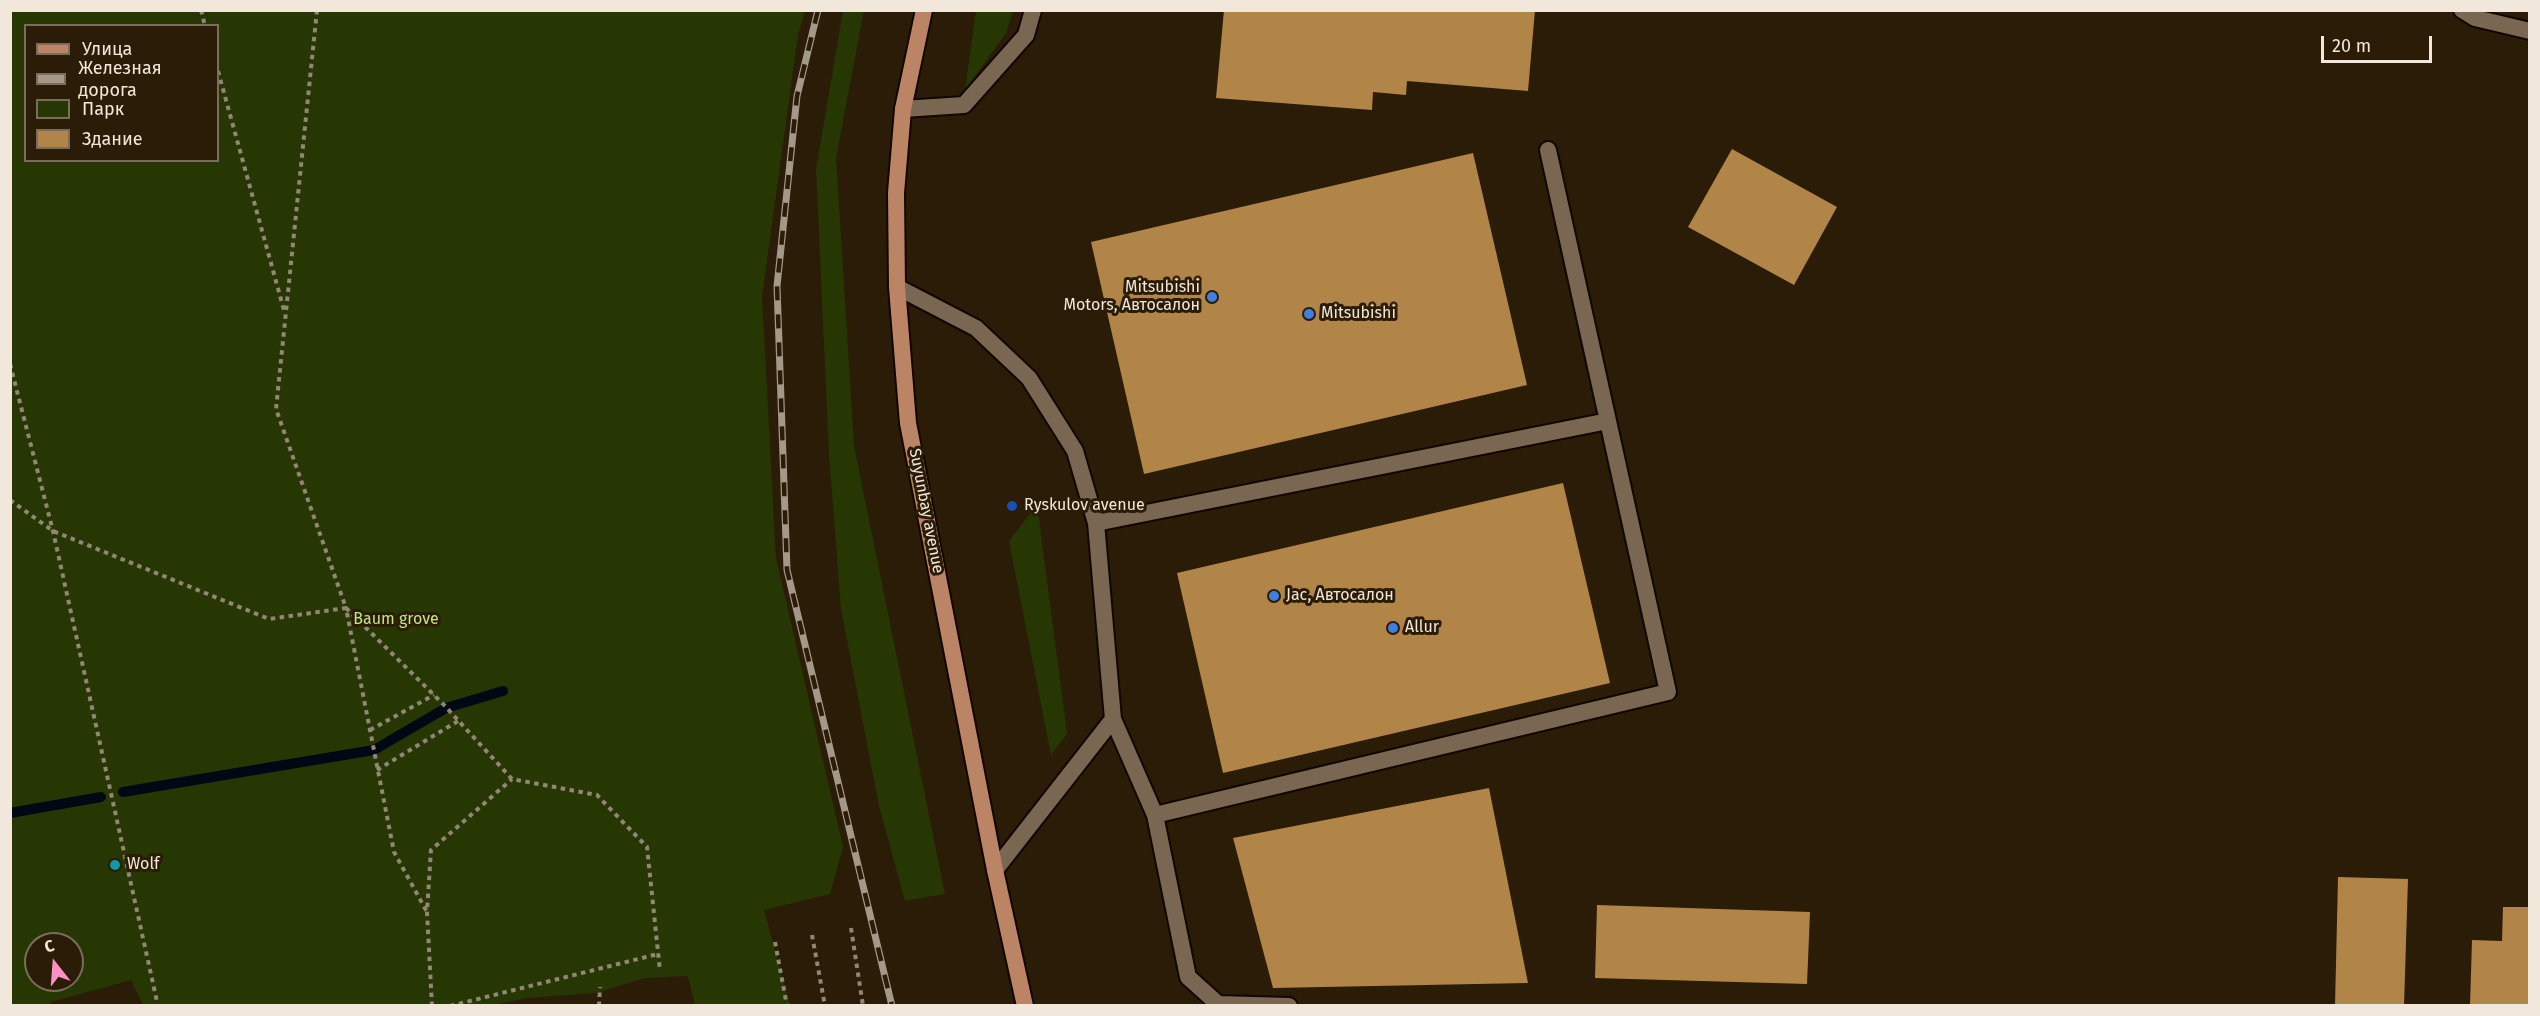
<!DOCTYPE html>
<meta charset="utf-8">
<style>
body{margin:0}
#map{position:relative;width:2540px;height:1016px;overflow:hidden;background:#2b1c07;font-family:"Fira Sans",sans-serif}
canvas{display:block}
.frame{position:absolute;inset:0;border:12px solid #f1e7da;pointer-events:none}
.legend{position:absolute;left:24px;top:24px;width:195px;height:138px;box-sizing:border-box;background:#2b1c07;border:2px solid #7a6d5b;margin:0;padding:8px 10px;list-style:none;font-size:18px;color:#f1e7da}
.legend li{display:flex;align-items:center;gap:12px;height:30px}
.legend b{width:30px;border:2px solid #7a6d5b}
.north{position:absolute;left:24px;top:932px;width:60px;height:60px;box-sizing:border-box;background:#2b1c07;border:2px solid #7a6d5b;border-radius:50%;rotate:343deg;font-size:16px;font-weight:700;line-height:24px;text-align:center;color:#f1e7da}
.north::after{content:'';display:block;margin:auto;width:21px;height:27px;background:#fc8fc3;clip-path:polygon(50% 0,100% 100%,50% 72%,0 100%)}
.scale{position:absolute;left:2321px;top:36px;width:111px;height:27px;box-sizing:border-box;border:3px solid #f1e7da;border-top:0;padding-left:8px;font-size:18px;line-height:21px;white-space:nowrap;color:#f1e7da;-webkit-text-stroke:4px #2b1c07;paint-order:stroke}
</style>
<div id="map">
<canvas width="2540" height="1016"></canvas>
<div class="frame"></div>
<ul class="legend">
<li><b style="height:8px;background:#bb8464"></b>Улица</li>
<li><b style="height:8px;background:#a49888"></b>Железная дорога</li>
<li><b style="height:16px;background:#263704"></b>Парк</li>
<li><b style="height:16px;background:#b18448"></b>Здание</li>
</ul>
<div class="north">С</div>
<div class="scale">20 m</div>
</div>
<script>
const g = document.querySelector('canvas').getContext('2d');
g.lineJoin = 'round';
function fillPath(path, color) {
  g.fillStyle = color;
  g.fill(path, 'evenodd');
}
function shape(rows) {
  const path = new Path2D();
  for (const r of rows) {
    path.moveTo(r[0], r[1]);
    for (let i = 2; i < r.length; i += 2) path.lineTo(r[i], r[i + 1]);
  }
  return path;
}
function strokePath(path, color, width, dash) {
  g.strokeStyle = color;
  g.lineWidth = width;
  g.lineCap = dash ? 'butt' : 'round';
  g.setLineDash(dash || []);
  g.stroke(path);
}
function write(font, color, halo, rows, align = 'center') {
  g.font = font + ' "Fira Sans",sans-serif';
  g.lineWidth = 6;
  g.setLineDash([]);
  g.textBaseline = 'middle';
  g.strokeStyle = halo;
  g.fillStyle = color;
  for (const [text, x, y, turn = 0] of rows) {
    g.save();
    g.translate(x, y);
    g.rotate((+turn || 0) * Math.PI / 180);
    g.textAlign = isNaN(turn) ? turn : align;
    if (halo) g.strokeText(text, 0, 0);
    g.fillText(text, 0, 0);
    g.restore();
  }
}
fillPath(shape([
 [864,10,836,158,854,446,945,894,905,901,879,806,841,609,829,453,816,169,843,11],
 [10,11,805,11,798,35,762,297,776,558,843,847,830,894,764,910,790,1005,695,1005,688,976,645,978,596,993,527,998,489,1006,143,1005,131,980,51,1002,51,1005,11,1005],
 [26,26,218,26,218,160,26,160],
 [36,944,72,944,72,980,36,980],
 [976,11,1013,11,1006,33,965,90],
 [1037,504,1067,734,1051,755,1009,541]
]), '#263704');
strokePath(shape([
 [123,792,374,750,446,708,503,691],
 [10,813,101,797]
]), '#000814', 10);
fillPath(shape([
 [1224,10,1535,10,1528,91,1407,81,1406,95,1373,92,1372,110,1216,98],
 [1732,149,1837,207,1794,285,1688,227],
 [1473,153,1527,385,1144,474,1091,242],
 [1563,483,1610,683,1223,773,1177,573],
 [1489,788,1528,983,1273,988,1233,838],
 [2338,877,2408,879,2404,1006,2335,1006],
 [1597,905,1810,912,1807,984,1595,978],
 [2503,907,2530,907,2530,1006,2470,1006,2472,940,2502,941]
]), '#b18448');
const service = shape([
 [903,109,964,105,1026,35,1033,10],
 [897,287,976,328,1029,378,1075,451,1096,523,1113,719,1155,815,1188,977,1218,1004,1289,1006],
 [1096,523,1608,421],
 [1155,815,1668,692,1548,150],
 [995,870,1113,719]
]);
const minor = shape([
 [2462,10,2475,18,2530,31]
]);
const primary = shape([
 [924,10,903,109,896,193,897,287,908,423,995,870,1025,1006]
]);
strokePath(service, '#130600', 20);
strokePath(minor, '#130600', 20);
strokePath(primary, '#130600', 20);
strokePath(shape([
 [201,10,205,26],
 [317,10,276,409,346,608,444,705,512,779,597,795,647,847,660,971],
 [218,71,285,314],
 [10,364,53,531,158,1006],
 [10,500,53,531,269,619,346,608,394,852,427,912],
 [370,730,434,695],
 [377,770,458,721],
 [851,928,863,1006],
 [812,935,825,1006],
 [775,942,787,1006],
 [432,1006,427,912,431,850,512,779],
 [450,1006,658,954],
 [599,1006,600,987]
]), '#928675', 4, [4.5, 4.5]);
strokePath(service, '#796751', 16);
strokePath(minor, '#796751', 16);
strokePath(primary, '#bb8464', 16);
const rail = shape([
 [818,10,797,96,777,286,787,570,892,1006]
]);
strokePath(rail, '#a49888', 7);
strokePath(rail, '#2b1c07', 4.5, [14]);
for (const [x, y, r, color] of [
 [1212,297,6,"#3f7fe0"],
 [1309,314,6,"#3f7fe0"],
 [1012,506,6,"#1a4fb4"],
 [1274,596,6,"#3f7fe0"],
 [1393,628,6,"#3f7fe0"],
 [115,865,6,"#0f9aa8"]
]) {
  const dot = new Path2D();
  dot.arc(x, y, r, 0, 2 * Math.PI);
  g.fillStyle = color;
  g.fill(dot);
  strokePath(dot, '#2b1c07', 2);
}
write('16px', '#f1e7da', '#2b1c07', [
 ["Mitsubishi",1200,288,"right"],
 ["Motors, Автосалон",1200,306,"right"],
 ["Mitsubishi",1321,314],
 ["Ryskulov avenue",1024,506],
 ["Jac, Автосалон",1286,596],
 ["Allur",1405,628],
 ["Wolf",127,865]
], 'left');
write('16px', '#f1e7da', '#2b1c07', [
 ["Suyunbay avenue",926,511,79]
]);
write('16px', '#bfe589', '#2b1c07', [
 ["Baum grove",396,620]
]);
</script>
